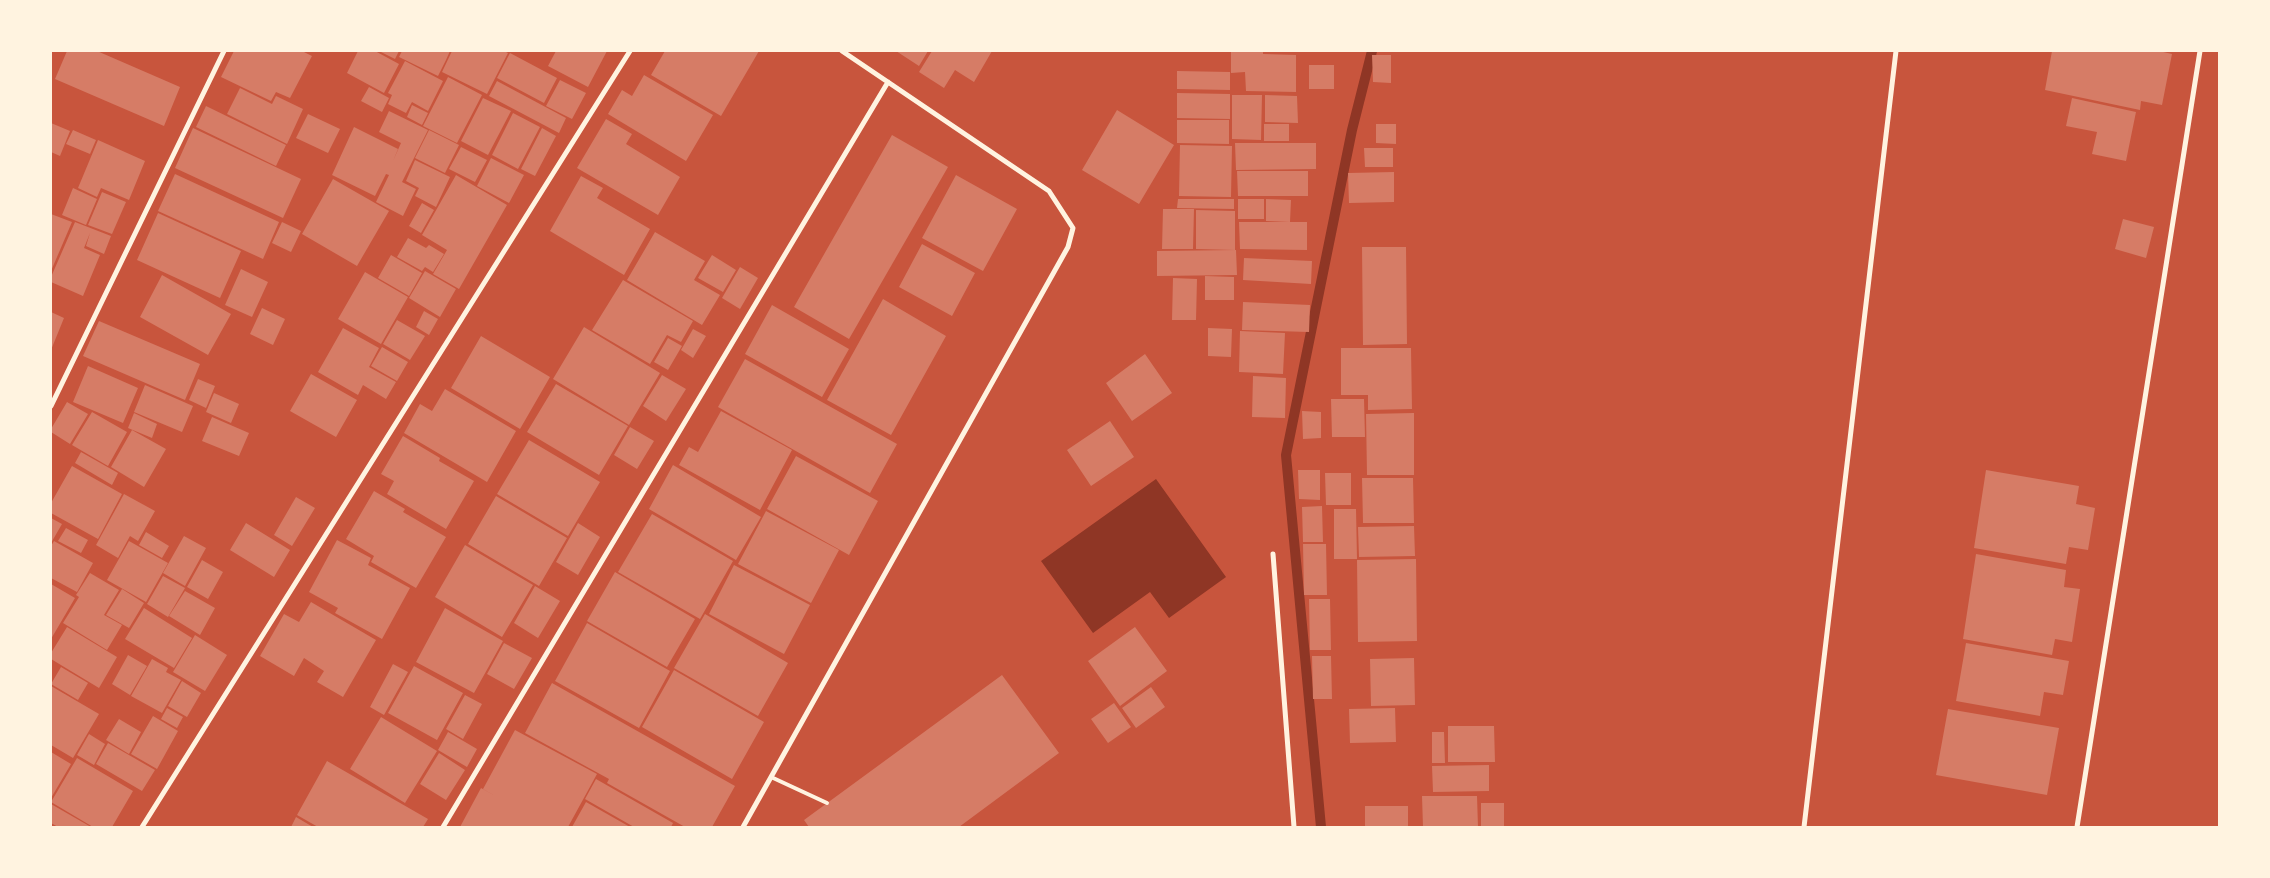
<!DOCTYPE html>
<style>
body{margin:0}
#map{position:relative;width:2270px;height:878px;overflow:hidden;background:#c8553d;font-family:Lato,sans-serif}
canvas{display:block}
.frame{position:absolute;inset:0;border:52px solid #fff3e0;pointer-events:none}
</style>
<div id="map">
<canvas width="2270" height="878"></canvas>
<div class="frame"></div>
</div>
<script>
const g = document.querySelector('canvas').getContext('2d');
g.lineJoin = 'round';
function fillPath(path, color) {
  g.fillStyle = color;
  g.fill(path, 'evenodd');
}
function shape(rows) {
  const path = new Path2D();
  for (const r of rows) {
    path.moveTo(r[0], r[1]);
    for (let i = 2; i < r.length; i += 2) path.lineTo(r[i], r[i + 1]);
  }
  return path;
}
function strokePath(path, color, width, dash) {
  g.strokeStyle = color;
  g.lineWidth = width;
  g.lineCap = dash ? 'butt' : 'round';
  g.setLineDash(dash || []);
  g.stroke(path);
}
fillPath(shape([
 [1156,479,1226,577,1169,618,1150,592,1093,633,1041,561]
]), '#8f3625');
strokePath(shape([
 [1321,827,1286,455,1352,130,1372,51]
]), '#8f3625', 10);
fillPath(shape([
 [67,51,97,51,180,87,164,126,55,79],
 [234,51,302,51,312,56,290,98,276,92,271,101,221,77],
 [358,51,375,51,399,64,384,93,347,73],
 [379,51,399,51,395,59],
 [402,51,450,51,446,60,439,57,446,60,438,76,399,57],
 [452,51,504,51,508,53,487,94,442,72],
 [556,51,607,51,588,87,548,66],
 [665,51,759,51,721,116,651,75],
 [896,51,928,51,919,66],
 [932,51,992,51,974,82,955,70,944,88,919,72],
 [1231,51,1263,51,1263,54,1296,55,1296,92,1246,91,1245,72,1231,73],
 [2052,51,2159,51,2172,54,2162,105,2141,101,2140,110,2045,90],
 [510,53,557,78,544,103,497,78],
 [1372,55,1391,55,1391,83,1373,82],
 [405,61,443,81,428,111,412,102,406,113,388,104,392,95,388,93],
 [1309,65,1334,65,1334,89,1309,89],
 [1177,71,1230,72,1230,90,1177,89],
 [644,75,713,115,686,161,608,114,622,90,632,96],
 [448,77,482,95,457,143,423,126],
 [560,80,586,93,572,119,546,106],
 [497,81,566,118,559,133,489,96],
 [369,87,389,98,382,112,361,101],
 [240,88,272,104,276,96,303,109,287,144,227,114],
 [1177,93,1230,94,1230,119,1177,118],
 [1232,95,1262,95,1261,140,1232,139],
 [1265,95,1297,96,1298,123,1265,122],
 [483,98,511,111,488,155,461,141],
 [2072,98,2136,112,2126,161,2092,154,2097,132,2066,126],
 [412,105,428,113,422,125,407,117],
 [206,106,286,145,276,166,196,127],
 [1117,110,1174,145,1139,204,1082,170],
 [389,111,428,130,402,182,416,189,403,216,376,202,389,175,386,174,375,196,332,175,354,127,398,149,393,161,401,143,379,132],
 [513,113,540,127,518,169,492,155],
 [308,114,340,129,328,153,296,138],
 [606,119,632,134,626,144,680,177,658,215,577,168],
 [1177,120,1229,120,1229,144,1177,143],
 [51,123,70,131,60,156,51,152],
 [1264,124,1289,124,1289,141,1264,141],
 [1376,124,1396,124,1396,144,1376,143],
 [193,128,301,179,283,218,175,168],
 [542,128,556,136,535,176,521,169],
 [73,130,96,140,90,154,66,144],
 [429,130,459,145,445,173,415,158],
 [892,135,948,167,849,339,794,307],
 [98,140,145,161,129,200,101,188,97,197,78,188],
 [1235,143,1316,143,1316,169,1236,170],
 [1180,145,1232,146,1231,197,1179,196],
 [461,147,487,160,475,182,449,169],
 [1364,148,1393,148,1393,167,1365,167],
 [491,158,524,175,509,203,477,186],
 [415,160,450,177,436,207,415,196,419,188,406,181],
 [1237,171,1308,171,1308,196,1238,196],
 [1394,172,1394,202,1349,203,1348,173],
 [175,174,279,222,263,259,158,211],
 [456,175,507,205,459,289,433,274,447,250,422,235],
 [956,175,1017,209,983,271,922,238],
 [581,176,603,188,597,198,650,229,624,275,550,231],
 [333,179,389,211,357,266,302,234],
 [73,188,97,199,86,225,62,215],
 [102,192,126,202,112,234,88,225],
 [1178,199,1234,199,1234,209,1177,208],
 [1238,199,1264,199,1264,219,1238,219],
 [1266,199,1291,200,1290,222,1266,221],
 [422,203,434,210,421,233,409,226],
 [1163,209,1194,209,1193,249,1162,249],
 [1196,210,1235,211,1235,250,1196,249],
 [158,213,241,251,220,298,137,260],
 [51,214,72,222,51,271],
 [2123,219,2154,227,2146,258,2115,249],
 [75,222,111,236,104,254,86,246,90,233,84,248,100,255,83,296,51,282,51,277],
 [282,222,301,231,291,252,272,243],
 [1239,222,1307,222,1307,250,1240,249],
 [655,232,705,261,694,280,720,295,702,325,627,280],
 [408,238,426,248,429,245,444,254,433,272,425,267,422,271,397,257],
 [922,244,975,273,952,316,899,287],
 [1362,247,1406,247,1407,344,1363,345],
 [1236,250,1237,275,1157,276,1157,251],
 [391,255,422,273,409,296,378,278],
 [712,255,736,270,723,292,698,278],
 [1244,258,1312,261,1311,284,1243,280],
 [740,267,758,278,740,309,722,298],
 [241,269,268,282,252,317,225,305],
 [425,271,456,289,440,317,409,298],
 [365,272,408,297,381,344,338,319],
 [162,275,231,314,208,355,140,317],
 [1205,276,1234,277,1234,300,1205,300],
 [1173,278,1197,279,1196,320,1172,320],
 [623,280,693,321,681,342,667,335,650,364,592,330],
 [883,299,946,336,891,435,827,400],
 [1243,302,1310,305,1309,332,1242,330],
 [772,305,849,349,822,397,745,354],
 [262,308,285,319,273,345,250,334],
 [424,311,438,319,429,335,416,327],
 [51,312,64,318,51,350],
 [397,320,425,336,410,360,383,344],
 [99,321,200,364,185,400,83,356],
 [584,327,660,373,629,425,553,379],
 [343,328,379,348,369,367,396,382,386,399,363,385,358,395,318,372],
 [1208,328,1232,329,1231,357,1208,356],
 [693,329,706,336,693,358,681,350],
 [1240,331,1285,333,1283,374,1239,372],
 [481,336,550,377,520,429,451,388],
 [668,338,682,346,668,370,654,362],
 [382,347,408,362,397,381,371,366],
 [1341,348,1411,348,1412,409,1368,410,1368,395,1341,395],
 [1145,354,1172,393,1132,421,1106,383],
 [745,359,897,444,870,493,718,407],
 [88,366,138,388,123,423,73,402],
 [311,374,357,400,336,437,290,411],
 [662,375,686,389,666,421,643,406],
 [1253,376,1286,378,1285,418,1252,417],
 [198,379,215,386,206,408,189,400],
 [556,384,628,426,599,475,527,432],
 [145,385,193,406,182,432,134,412],
 [445,389,516,431,487,482,404,433,420,404,432,411],
 [214,393,239,404,231,423,206,412],
 [1331,399,1364,399,1365,437,1332,437],
 [67,402,88,414,70,444,51,432,51,429],
 [721,411,792,450,760,510,679,465,689,447,698,452],
 [1302,411,1321,412,1321,438,1303,439],
 [92,412,127,432,108,466,72,445],
 [134,413,157,424,152,438,128,428],
 [1414,413,1414,475,1367,475,1366,414],
 [212,417,249,433,239,456,202,441],
 [1110,421,1134,457,1091,486,1067,450],
 [630,427,654,441,637,469,614,455],
 [132,430,166,449,144,487,111,467],
 [403,436,440,458,439,461,474,481,446,529,387,494,394,481,381,474],
 [529,440,600,482,568,536,497,494],
 [81,452,118,473,112,485,75,463],
 [796,456,878,501,849,555,767,509],
 [673,465,761,517,736,560,649,509],
 [72,466,122,494,98,539,51,513,51,503],
 [1298,470,1320,470,1320,500,1299,499],
 [1986,470,2079,486,2076,504,2095,508,2088,550,2069,547,2066,564,1974,548],
 [1325,473,1351,473,1351,505,1326,505],
 [1362,478,1413,478,1414,523,1363,523],
 [374,491,405,509,403,512,446,537,416,588,371,562,374,556,346,539],
 [124,494,155,511,138,541,130,536,118,558,96,545],
 [496,496,567,538,539,586,468,544],
 [296,497,315,508,292,546,274,535],
 [1322,506,1323,542,1303,542,1302,507],
 [1334,509,1356,509,1357,559,1334,559],
 [766,511,839,550,811,603,738,564],
 [652,514,733,561,700,619,618,572],
 [51,518,62,524,51,543],
 [246,523,290,550,274,577,230,550],
 [578,523,600,537,578,575,556,562],
 [1414,526,1415,556,1359,557,1358,527],
 [66,528,88,540,81,553,58,541],
 [146,532,169,546,162,558,139,545],
 [184,536,206,548,185,586,163,573],
 [337,540,371,558,368,565,410,588,382,639,335,613,338,608,309,592],
 [54,541,93,563,77,592,51,578,51,546],
 [129,541,168,563,146,602,107,580],
 [1303,544,1326,544,1327,595,1304,595],
 [465,545,533,585,502,637,435,597],
 [1976,554,2066,570,2064,587,2080,589,2072,642,2055,639,2052,655,1963,639],
 [1416,559,1417,641,1358,642,1357,560],
 [202,560,223,572,208,599,187,587],
 [734,565,810,605,784,654,709,614],
 [615,572,695,619,667,667,587,621],
 [90,573,119,590,104,615,122,625,107,650,63,623,79,597,76,595],
 [163,576,185,588,168,617,147,604],
 [51,584,75,598,51,639],
 [535,586,560,601,538,638,514,623],
 [122,589,144,603,129,628,106,615],
 [185,591,215,608,200,635,169,616],
 [1309,599,1330,599,1331,650,1310,650],
 [311,602,376,640,343,697,317,682,324,671,304,658,294,676,260,656,284,614,299,622],
 [144,608,192,638,174,668,125,639],
 [445,608,503,641,474,693,416,662],
 [705,614,788,663,758,716,674,668],
 [587,623,670,671,639,728,555,681],
 [67,627,117,657,99,688,51,659,51,653],
 [1135,627,1167,671,1120,706,1088,661],
 [195,635,227,655,205,691,173,672],
 [504,643,532,658,514,689,487,674],
 [1966,643,2069,661,2063,695,2044,692,2040,716,1956,701],
 [128,655,147,666,130,695,112,684],
 [1312,656,1331,656,1332,699,1313,699],
 [1414,658,1415,705,1371,706,1370,659],
 [152,659,168,668,166,672,181,680,162,713,131,696],
 [393,664,408,672,384,715,370,707],
 [414,666,463,693,437,740,388,713],
 [61,667,88,683,78,700,51,684],
 [674,670,764,722,732,779,642,727],
 [1002,675,1059,753,959,827,809,827,804,820],
 [182,681,201,693,187,717,168,706],
 [552,683,735,786,712,827,685,827,607,783,609,779,525,733],
 [51,686,99,714,73,758,51,745],
 [1151,687,1165,707,1136,728,1122,708],
 [465,695,482,704,463,739,446,729],
 [1114,703,1131,727,1108,743,1091,719],
 [167,708,183,717,177,728,161,719],
 [1395,708,1396,742,1350,743,1349,709],
 [1948,709,2059,728,2047,795,1936,775],
 [153,716,178,731,157,769,131,754],
 [381,717,437,751,405,803,350,769],
 [119,719,141,732,129,754,106,740],
 [1448,726,1494,726,1495,762,1448,762],
 [515,730,597,774,568,827,460,827,481,788,497,797,483,789],
 [448,732,477,749,467,767,438,750],
 [1432,732,1444,732,1445,763,1432,763],
 [89,734,105,744,94,765,77,755],
 [108,743,155,770,142,791,96,764],
 [51,752,71,764,51,798],
 [439,753,465,770,446,800,420,784],
 [77,758,133,791,112,827,93,827,51,802],
 [327,761,428,819,423,827,318,827,297,815],
 [1489,765,1489,791,1433,792,1432,766],
 [596,779,673,823,671,827,634,827,585,799],
 [1422,796,1477,796,1478,827,1423,827],
 [586,802,630,827,572,827],
 [1481,803,1504,803,1504,827,1481,827],
 [51,804,91,827,58,827,51,823],
 [1365,806,1408,806,1408,827,1365,827],
 [296,817,313,827,291,827]
]), '#d67c66');
strokePath(shape([
 [771,777,827,803]
]), '#fff3e0', 4);
strokePath(shape([
 [51,406,224,51],
 [1273,554,1294,827],
 [142,827,630,51],
 [443,827,888,82],
 [743,827,1068,247,1073,228,1049,191,842,51],
 [1804,827,1896,51],
 [2077,827,2200,51]
]), '#fff3e0', 5);
</script>
